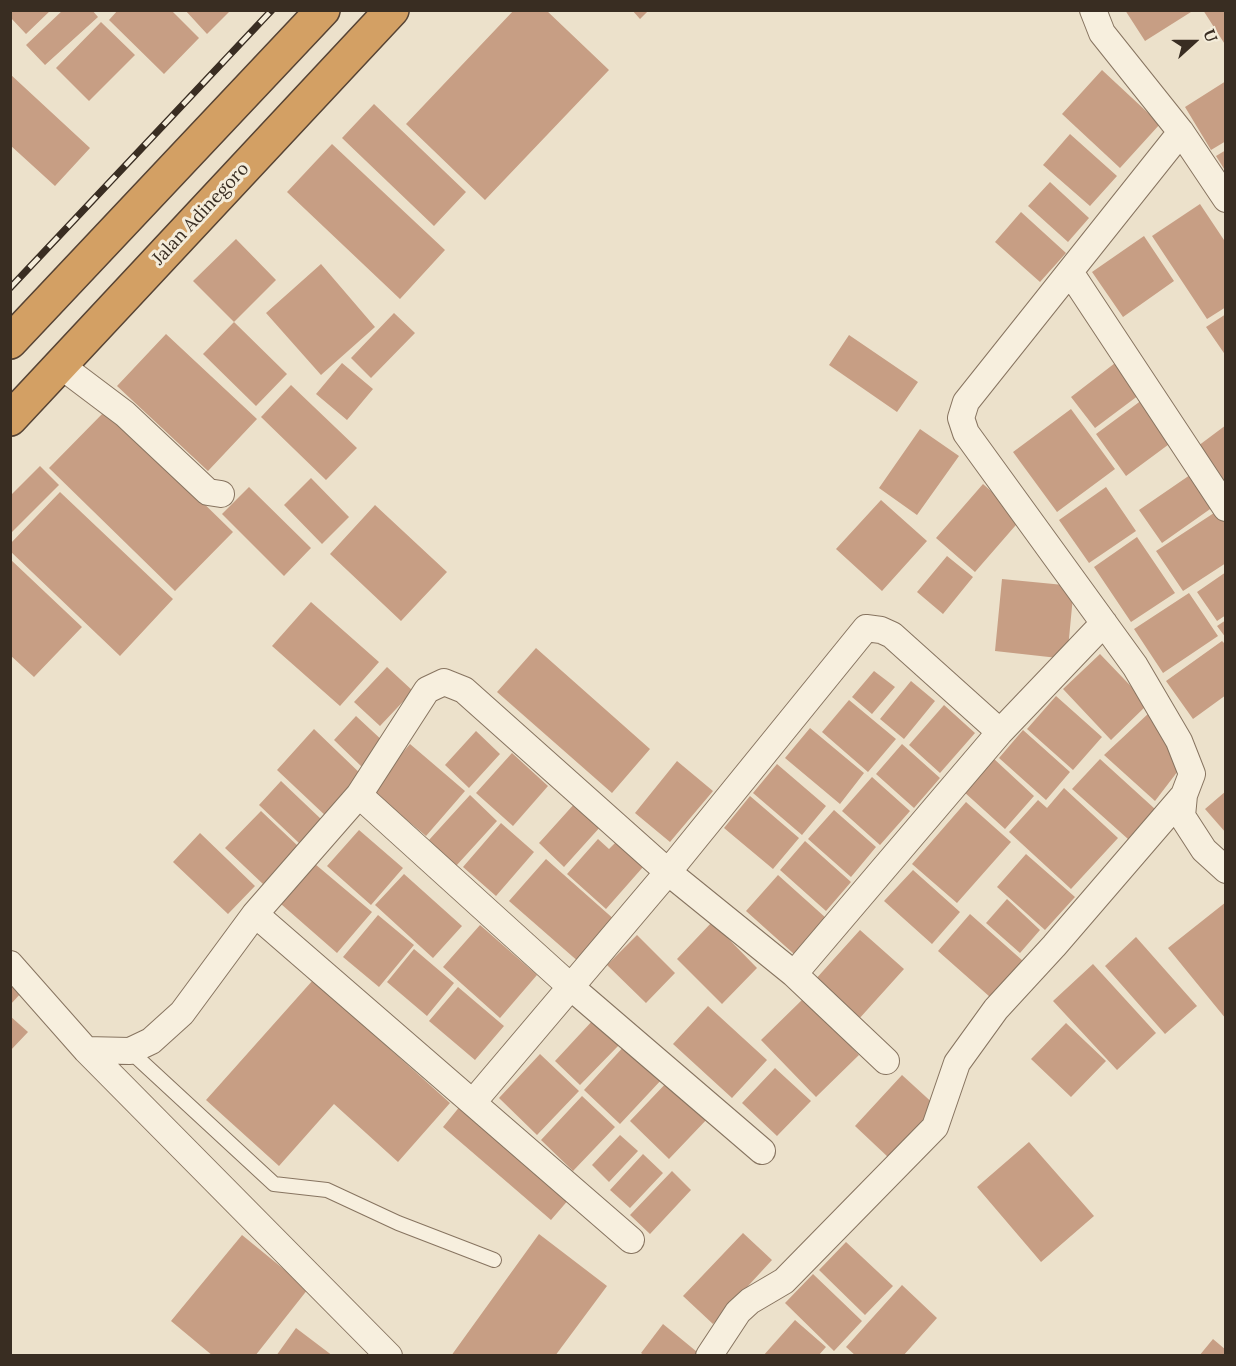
<!DOCTYPE html>
<style>
body{margin:0}
#map{position:relative;width:1236px;height:1366px;overflow:hidden;background:#ece1cb;font-family:Lora,serif}
canvas{display:block}
.frame{position:absolute;inset:0;border:12px solid #392d22;pointer-events:none}
.north{position:absolute;left:1164px;top:12px;width:60px;height:60px;-webkit-text-stroke:4px #f4ecda;paint-order:stroke;rotate:69deg;font-size:16px;font-weight:700;line-height:24px;text-align:center;color:#392d22}
.north::after{content:'';display:block;margin:auto;width:21px;height:27px;background:#392d22;clip-path:polygon(50% 0,100% 100%,50% 72%,0 100%)}
</style>
<div id="map">
<canvas width="1236" height="1366"></canvas>
<div class="frame"></div>
<div class="north">U</div>
</div>
<script>
const g = document.querySelector('canvas').getContext('2d');
g.lineJoin = 'round';
function fillPath(path, color) {
  g.fillStyle = color;
  g.fill(path, 'evenodd');
}
function shape(rows) {
  const path = new Path2D();
  for (const r of rows) {
    path.moveTo(r[0], r[1]);
    for (let i = 2; i < r.length; i += 2) path.lineTo(r[i], r[i + 1]);
  }
  return path;
}
function strokePath(path, color, width, dash) {
  g.strokeStyle = color;
  g.lineWidth = width;
  g.lineCap = dash ? 'butt' : 'round';
  g.setLineDash(dash || []);
  g.stroke(path);
}
function write(font, color, halo, rows, align = 'center') {
  g.font = font + ' Lora,serif';
  g.lineWidth = 6;
  g.setLineDash([]);
  g.textBaseline = 'middle';
  g.strokeStyle = halo;
  g.fillStyle = color;
  for (const [text, x, y, turn = 0] of rows) {
    g.save();
    g.translate(x, y);
    g.rotate((+turn || 0) * Math.PI / 180);
    g.textAlign = isNaN(turn) ? turn : align;
    if (halo) g.strokeText(text, 0, 0);
    g.fillText(text, 0, 0);
    g.restore();
  }
}
fillPath(shape([
 [10,10,51,10,26,34,10,17],
 [63,10,92,10,98,17,45,65,26,45],
 [118,10,171,10,199,38,164,74,109,20],
 [185,10,231,10,207,34],
 [514,10,546,10,609,70,485,200,406,124],
 [632,10,649,10,640,19],
 [1125,10,1190,10,1191,12,1145,41],
 [1203,10,1226,10,1226,46],
 [101,22,135,55,89,101,56,68],
 [1102,70,1160,124,1120,168,1062,114],
 [10,74,90,148,55,186,10,145],
 [1226,81,1226,141,1211,150,1185,107],
 [374,104,466,192,434,226,342,138],
 [1070,134,1117,176,1090,206,1043,165],
 [332,144,445,250,400,299,287,192],
 [1226,150,1226,172,1216,156],
 [1050,182,1089,218,1068,242,1028,206],
 [1200,204,1226,243,1226,307,1207,319,1152,236],
 [1021,212,1066,253,1040,282,995,242],
 [1144,236,1174,281,1123,317,1092,272],
 [236,239,276,280,234,322,193,281],
 [321,264,375,327,321,375,266,313],
 [394,313,415,333,371,378,351,358],
 [1226,314,1226,356,1206,327],
 [234,322,287,374,256,406,203,354],
 [166,334,257,419,208,471,117,386],
 [849,335,918,382,897,412,829,365],
 [1119,360,1143,392,1095,428,1071,397],
 [342,363,373,389,347,420,316,394],
 [291,385,357,448,326,480,261,417],
 [1146,397,1176,439,1126,476,1096,434],
 [107,409,233,532,175,591,49,468],
 [1071,409,1115,469,1057,512,1013,452],
 [1226,425,1226,484,1198,446],
 [920,429,959,456,917,515,879,488],
 [40,466,59,485,10,534,10,496],
 [1190,475,1213,507,1162,543,1139,510],
 [311,478,349,517,322,544,284,505],
 [983,484,1022,518,975,572,936,538],
 [249,487,311,548,284,576,222,514],
 [1106,487,1136,531,1089,563,1059,520],
 [60,492,173,599,120,656,10,551,10,544],
 [881,500,927,541,882,591,836,549],
 [375,505,447,572,401,621,330,554],
 [1217,511,1226,524,1226,563,1183,591,1156,551],
 [1137,537,1175,593,1131,622,1094,567],
 [947,556,973,577,943,614,917,592],
 [10,559,82,627,34,677,10,655],
 [1226,572,1226,615,1217,621,1197,592],
 [1002,579,1074,586,1067,659,995,651],
 [1189,593,1218,636,1163,673,1134,629],
 [311,602,379,662,340,706,272,646],
 [1226,620,1226,638,1217,626],
 [1222,641,1226,645,1226,695,1193,719,1166,681],
 [536,648,650,749,612,793,497,692],
 [1100,654,1148,704,1111,740,1063,689],
 [387,667,413,691,380,726,354,702],
 [874,671,895,687,872,714,852,697],
 [911,681,935,701,904,739,880,719],
 [1056,696,1102,737,1073,770,1027,729],
 [849,700,896,739,868,772,822,732],
 [944,705,975,733,940,773,909,745],
 [1150,712,1181,767,1155,801,1104,755],
 [356,716,385,743,362,767,334,740],
 [810,728,864,773,840,804,785,758],
 [314,729,365,778,328,818,277,770],
 [1023,730,1070,772,1046,800,999,758],
 [476,731,500,754,469,788,445,765],
 [410,744,465,791,426,836,371,790],
 [902,744,940,778,914,808,876,774],
 [512,753,548,786,513,826,476,793],
 [993,758,1034,796,1005,829,963,791],
 [1100,759,1155,809,1128,839,1072,789],
 [677,761,713,791,670,842,635,813],
 [777,764,826,806,802,835,753,793],
 [872,777,910,811,880,845,842,811],
 [281,781,322,820,299,843,259,805],
 [1064,788,1118,838,1071,889,1009,832,1038,800,1047,808],
 [1226,791,1226,833,1205,809],
 [470,795,497,821,456,866,429,840],
 [750,796,799,838,773,869,724,828],
 [576,802,601,826,564,867,539,843],
 [966,802,1011,842,957,903,912,864],
 [834,810,876,847,851,877,808,839],
 [261,811,298,846,263,884,225,848],
 [501,823,534,852,496,896,463,867],
 [359,830,403,868,371,905,327,866],
 [200,833,255,886,228,914,173,862],
 [598,839,609,849,616,842,643,867,606,909,567,874],
 [805,841,851,882,826,911,780,870],
 [1026,854,1075,897,1045,930,997,887],
 [546,859,616,921,580,963,509,901],
 [315,864,372,912,337,953,281,904],
 [913,870,960,912,932,944,884,901],
 [404,874,462,926,433,958,375,905],
 [778,875,826,918,794,954,746,911],
 [1007,899,1040,930,1020,953,986,923],
 [1226,902,1226,1019,1168,948],
 [970,914,1023,961,990,997,938,951],
 [378,915,414,945,379,987,343,957],
 [712,922,757,968,722,1004,677,959],
 [480,925,537,975,500,1018,443,967],
 [860,930,904,969,858,1020,814,981],
 [637,935,675,973,646,1003,607,965],
 [1136,937,1197,1006,1165,1034,1105,966],
 [414,949,454,983,427,1016,387,982],
 [1093,964,1156,1033,1117,1070,1053,1001],
 [313,980,450,1103,398,1162,334,1104,279,1166,206,1100],
 [10,983,21,993,10,1005],
 [458,987,504,1026,475,1060,429,1021],
 [804,998,859,1055,816,1097,761,1040],
 [708,1006,767,1060,732,1098,673,1044],
 [10,1016,28,1032,10,1051],
 [594,1019,620,1044,580,1085,555,1061],
 [1066,1023,1106,1061,1071,1097,1031,1059],
 [626,1044,663,1078,620,1124,584,1090],
 [540,1054,579,1091,537,1135,499,1098],
 [775,1068,811,1101,777,1136,742,1103],
 [902,1075,937,1107,889,1158,855,1126],
 [670,1079,709,1117,669,1159,630,1121],
 [582,1096,615,1127,573,1171,541,1140],
 [461,1105,570,1198,551,1220,443,1127],
 [620,1135,638,1151,609,1182,592,1165],
 [1029,1142,1094,1216,1041,1262,977,1187],
 [643,1154,663,1173,630,1208,610,1190],
 [672,1171,691,1190,650,1234,630,1215],
 [743,1233,772,1260,713,1324,683,1296],
 [539,1234,607,1286,555,1356,451,1356],
 [242,1235,308,1289,255,1356,213,1356,171,1321],
 [846,1242,893,1286,865,1315,819,1270],
 [813,1274,862,1321,834,1351,785,1303],
 [902,1285,937,1318,903,1356,856,1356,846,1347],
 [795,1320,826,1347,818,1356,763,1356],
 [663,1324,702,1356,645,1356,641,1353],
 [296,1328,333,1356,276,1356],
 [1213,1339,1226,1350,1226,1356,1199,1356]
]), '#c79e84');
const lane = shape([
 [130,1051,274,1184,327,1190,398,1223,494,1260]
]);
const street = shape([
 [1093,10,1102,33,1181,132,1226,199],
 [1070,272,1226,508],
 [60,365,125,414,208,492,221,494],
 [359,795,572,988,762,1151],
 [1184,795,1182,816,1204,850,1226,870],
 [255,914,631,1240],
 [10,964,86,1050,389,1356],
 [794,974,1000,732,1104,623],
 [86,1050,130,1051,151,1041,182,1013,255,914,359,795,427,690,444,682,464,690,668,872,794,974,886,1061],
 [474,1101,668,872,866,628,881,630,892,635,1000,732],
 [709,1356,738,1312,750,1301,784,1281,935,1127,957,1063,996,1009,1054,946,1184,795,1192,774,1179,741,1135,666,966,433,961,418,966,402,1181,132]
]);
const highway = shape([
 [10,342,323,10],
 [10,419,392,10]
]);
strokePath(lane, '#877460', 16);
strokePath(street, '#877460', 28);
strokePath(highway, '#564334', 36);
strokePath(lane, '#f7efde', 14);
strokePath(street, '#f7efde', 26);
strokePath(highway, '#d3a064', 33);
const rail = shape([
 [10,288,272,10]
]);
strokePath(rail, '#392d22', 7);
strokePath(rail, '#f4ecda', 4.5, [14]);
write('18px', '#392d22', '#f4ecda', [
 ["Jalan Adinegoro",201,214,-47]
]);
</script>
